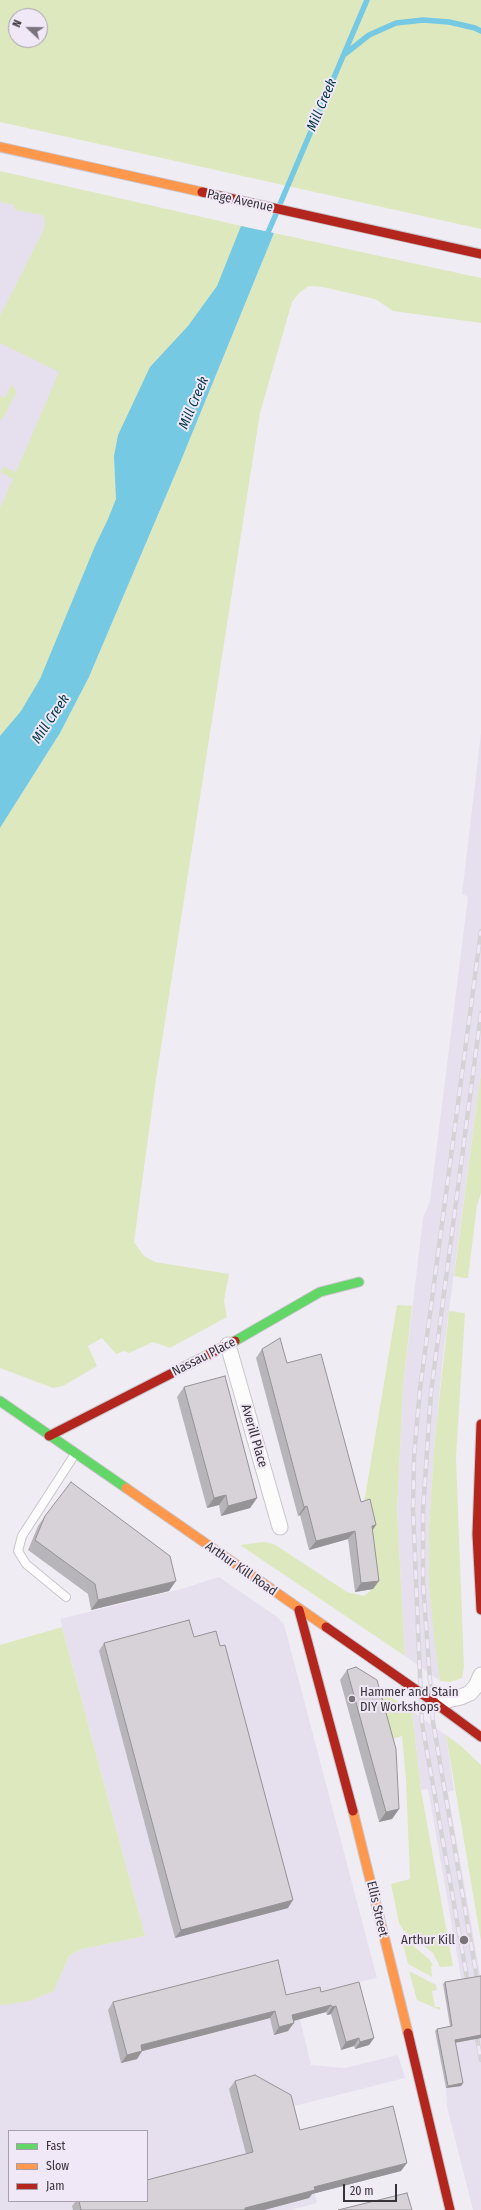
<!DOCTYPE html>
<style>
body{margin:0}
#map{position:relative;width:481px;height:2210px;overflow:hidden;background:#f0ecf4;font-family:"Fira Sans Condensed",sans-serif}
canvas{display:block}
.legend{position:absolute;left:8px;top:2130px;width:140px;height:72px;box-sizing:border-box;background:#f0e8f7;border:1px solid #a6a0ab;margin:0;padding:5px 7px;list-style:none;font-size:12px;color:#373439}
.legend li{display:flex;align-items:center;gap:8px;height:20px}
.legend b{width:20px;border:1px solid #a6a0ab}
.north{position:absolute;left:8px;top:8px;width:40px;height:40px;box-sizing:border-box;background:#f0e8f7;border:1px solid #a6a0ab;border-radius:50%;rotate:292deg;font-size:11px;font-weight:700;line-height:16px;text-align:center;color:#373439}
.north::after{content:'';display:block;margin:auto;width:14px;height:18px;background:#78747a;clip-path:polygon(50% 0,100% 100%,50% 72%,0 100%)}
.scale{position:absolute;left:343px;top:2184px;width:54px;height:18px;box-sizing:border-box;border:2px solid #373439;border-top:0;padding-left:5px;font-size:12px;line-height:14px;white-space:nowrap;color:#373439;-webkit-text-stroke:3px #f0e8f7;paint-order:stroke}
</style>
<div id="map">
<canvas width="481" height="2210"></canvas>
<ul class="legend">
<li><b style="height:5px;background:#63d668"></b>Fast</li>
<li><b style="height:5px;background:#ff974d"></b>Slow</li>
<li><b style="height:5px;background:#b3261e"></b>Jam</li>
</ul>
<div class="north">N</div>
<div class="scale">20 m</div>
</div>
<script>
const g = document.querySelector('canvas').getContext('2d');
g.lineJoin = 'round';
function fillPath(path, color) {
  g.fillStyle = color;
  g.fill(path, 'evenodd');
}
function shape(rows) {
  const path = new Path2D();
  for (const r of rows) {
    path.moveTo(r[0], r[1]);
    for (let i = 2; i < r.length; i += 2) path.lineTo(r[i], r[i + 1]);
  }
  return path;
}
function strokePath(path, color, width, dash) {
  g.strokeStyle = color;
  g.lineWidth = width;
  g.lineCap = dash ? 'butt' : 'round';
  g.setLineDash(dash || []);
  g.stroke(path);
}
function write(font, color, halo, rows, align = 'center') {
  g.font = font + ' "Fira Sans Condensed",sans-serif';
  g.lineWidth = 4;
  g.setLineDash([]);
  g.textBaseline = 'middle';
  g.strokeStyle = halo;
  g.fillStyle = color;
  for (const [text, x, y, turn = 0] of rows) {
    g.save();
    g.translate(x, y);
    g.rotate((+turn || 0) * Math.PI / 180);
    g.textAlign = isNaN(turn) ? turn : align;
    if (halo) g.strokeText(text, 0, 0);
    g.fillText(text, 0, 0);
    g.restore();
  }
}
fillPath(shape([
 [0,186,53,217,0,329],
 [0,336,66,370,0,523],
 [481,733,481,1072,444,1348,435,1438,429,1526,429,1587,440,1681,405,1656,397,1511,403,1387,423,1218,430,1201,468,897,462,894],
 [219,1577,276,1616,284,1624,377,1978,295,1998,311,2065,345,2068,398,2055,405,2078,294,2106,317,2203,291,2210,0,2210,0,2004,4,2005,54,1991,69,1956,82,1949,145,1936,60,1619,181,1589],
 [9,2131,147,2131,147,2201,9,2201],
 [412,1711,446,1735,454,1790,448,1792,481,1979,481,2210,473,2210,447,2107,446,2088,460,2086,452,2043,466,2006,428,1789,421,1790]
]), '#e6e0ee');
fillPath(shape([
 [0,0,481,0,481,229,0,122],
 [16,16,40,16,40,40,16,40],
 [0,171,246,227,91,581,0,757,0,508,13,479,0,472,4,467,16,472,59,372,0,343,0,316,44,229,45,222,43,215,15,210,14,205,0,202],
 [274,233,481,278,481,323,393,311,375,299,323,287,309,286,299,293,292,302,260,413,156,1079,134,1242,144,1256,155,1262,229,1274,224,1301,227,1317,170,1348,153,1342,129,1353,124,1351,116,1354,102,1338,88,1346,97,1366,63,1386,53,1388,0,1368,0,828,60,733,89,677,180,463],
 [11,385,17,391,3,418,0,421,0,396,5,398],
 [481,1072,481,1193,477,1206,468,1278,464,1278,454,1276],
 [397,1305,412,1306,403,1387,397,1511,405,1656,240,1545,264,1542,274,1544,347,1592,364,1596,373,1589,364,1503],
 [449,1311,465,1313,456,1458,464,1667,462,1678,450,1682,440,1681,435,1645,429,1587,429,1526,435,1438],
 [62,1627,145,1936,82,1949,69,1956,54,1991,29,2001,4,2005,0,2004,0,1645],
 [377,1688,412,1711,421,1790,453,1966,440,1967,433,1953,403,1930,399,1923,391,1884,410,1879,406,1780,402,1736,393,1739],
 [446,1735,461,1746,481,1765,481,1941],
 [404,1938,429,1959,433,1965,431,1966,432,1977,408,1964,402,1940],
 [409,1971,436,1985,437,1990,432,1991,435,2007,440,2007,440,2010,417,2000]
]), '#dee8bf');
fillPath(shape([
 [241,226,274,233,180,463,89,677,60,733,0,828,0,736,21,711,40,679,95,546,108,519,116,499,114,456,118,435,150,367,188,326,217,286]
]), '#76c9e3');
strokePath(shape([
 [345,54,369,35,396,23,423,20,449,22,475,28,481,31],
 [280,204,367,0],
 [266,237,276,214]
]), '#76c9e3', 5.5);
const lane = shape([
 [66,1597,26,1564,18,1551,22,1536,75,1454]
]);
const street = shape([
 [228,1345,280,1527],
 [435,1703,461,1697,470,1693,476,1686,481,1675]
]);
const fast = shape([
 [235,1341,320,1292,359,1282],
 [0,1401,126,1488]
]);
const slow = shape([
 [0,147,202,192],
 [126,1488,326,1627],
 [353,1811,408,2033]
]);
const jam = shape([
 [202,192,481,254],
 [481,1424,477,1534,481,1610],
 [49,1436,235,1341],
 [299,1610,353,1811],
 [326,1627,372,1659],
 [435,1703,481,1737],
 [408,2033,450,2210]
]);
strokePath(lane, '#c8c5cb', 10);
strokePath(street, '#c8c5cb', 17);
strokePath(fast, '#c8c5cb', 11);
strokePath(slow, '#c8c5cb', 11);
strokePath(jam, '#c8c5cb', 11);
strokePath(lane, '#fdfcfd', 8);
strokePath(street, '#fdfcfd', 15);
strokePath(fast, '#63d668', 9);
strokePath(slow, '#ff974d', 9);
strokePath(jam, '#b3261e', 9);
const rail = shape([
 [481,1013,431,1392,423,1511,423,1583,433,1722,481,2002],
 [469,1989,422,1723,413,1510,414,1457,420,1389,481,931],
 [475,2028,481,2060]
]);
strokePath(rail, '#d4d2d5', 4.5);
strokePath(rail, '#f0e8f7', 3, [9]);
const jamBridge = shape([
 [372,1659,435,1703]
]);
strokePath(jamBridge, '#c8c5cb', 11, []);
strokePath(jamBridge, '#b3261e', 9);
fillPath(shape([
 [262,1349,287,1363,361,1502,376,1525,372,1530,373,1589,355,1592,348,1539,309,1550,300,1515,298,1516,256,1358],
 [184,1387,257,1498,250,1508,221,1516,219,1505,207,1508,177,1397],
 [45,1516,169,1591,91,1610,88,1594,28,1550,38,1526],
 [194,1637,220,1646,288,1908,175,1938,99,1651,104,1643],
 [347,1670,399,1809,392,1819,379,1822,340,1680],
 [481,1976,481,2038,455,2043,463,2083,461,2086,446,2088,435,2031,437,2029,450,2026,443,1984,445,1982],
 [321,1992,374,2038,369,2045,355,2049,354,2046,341,2050,331,2014,327,2015,326,2012,293,2021,288,2031,274,2035,270,2018,142,2051,137,2059,121,2063,108,2010,113,2002,286,1995],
 [235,2081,300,2130,401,2171,312,2194,309,2198,264,2210,73,2210,72,2206,76,2201,147,2201,246,2154,229,2089]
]), '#b8b5ba');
fillPath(shape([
 [226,1495,219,1505,207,1508,214,1498],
 [257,1498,250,1508,221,1516,228,1506],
 [307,1506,300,1515,298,1516,304,1507],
 [376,1525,370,1534,372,1526],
 [355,1531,348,1539,309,1550,316,1541],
 [176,1581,169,1591,91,1610,98,1600],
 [379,1581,373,1589,355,1592,361,1583],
 [399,1809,392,1819,379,1822,386,1812],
 [293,1900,288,1908,175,1938,181,1930],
 [331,2005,326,2012,286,2023,292,2015],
 [336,2006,331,2014,327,2015,332,2007],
 [275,2011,270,2018,135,2053,141,2045],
 [294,2023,288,2031,274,2035,279,2027],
 [481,2035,481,2038,453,2043,455,2040],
 [359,2038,354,2046,341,2050,346,2042],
 [374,2038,369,2045,355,2049,360,2042],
 [142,2051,137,2059,121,2063,127,2055],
 [463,2083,461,2086,446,2088,448,2086],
 [407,2163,401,2171,312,2194,309,2198,264,2210,244,2210,245,2208,314,2187]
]), '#969397');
const building = shape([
 [280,1338,287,1363,321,1354,361,1502,370,1499,376,1525,372,1526,379,1581,361,1583,355,1531,316,1541,307,1506,304,1507,262,1349,280,1338],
 [225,1376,257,1498,228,1506,226,1495,214,1498,184,1387,225,1376],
 [71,1482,170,1556,176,1581,98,1600,95,1584,35,1540,45,1516,71,1482],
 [189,1620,194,1637,216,1631,220,1646,225,1645,293,1900,181,1930,104,1643,189,1620],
 [356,1667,377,1680,396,1749,399,1809,386,1812,347,1670,356,1667],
 [278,1960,286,1995,320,1987,321,1992,359,1982,374,2038,360,2042,359,2038,346,2042,336,2006,332,2007,331,2005,292,2015,294,2023,279,2027,275,2011,141,2045,142,2051,127,2055,113,2002,278,1960],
 [481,1976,481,2035,455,2040,463,2083,448,2086,437,2029,452,2026,445,1982,481,1976],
 [255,2075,291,2095,300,2130,393,2106,407,2163,314,2187,315,2190,245,2208,245,2210,81,2210,79,2201,147,2201,147,2180,253,2152,235,2081,255,2075],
 [407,2193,412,2210,338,2210,407,2193]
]);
fillPath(building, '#d6d2d8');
strokePath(building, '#969397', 1);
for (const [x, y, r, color] of [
 [352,1699,4,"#78747a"],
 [464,1940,5,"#78747a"]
]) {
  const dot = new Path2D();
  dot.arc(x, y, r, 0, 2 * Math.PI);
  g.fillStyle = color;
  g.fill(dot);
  strokePath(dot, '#f0e8f7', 1.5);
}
write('13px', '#373439', '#f0e8f7', [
 ["Page Avenue",240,201,12],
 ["Nassau Place",204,1357,-27],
 ["Averill Place",254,1436,74],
 ["Arthur Kill Road",241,1569,35],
 ["Ellis Street",377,1909,77]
]);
write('13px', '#373439', '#f0e8f7', [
 ["Hammer and Stain",360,1692],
 ["DIY Workshops",360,1707],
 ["Arthur Kill",455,1940,"right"]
], 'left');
write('italic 14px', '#013948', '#f0e8f7', [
 ["Mill Creek",322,105,-67],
 ["Mill Creek",194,403,-67],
 ["Mill Creek",51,719,-56]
]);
</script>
